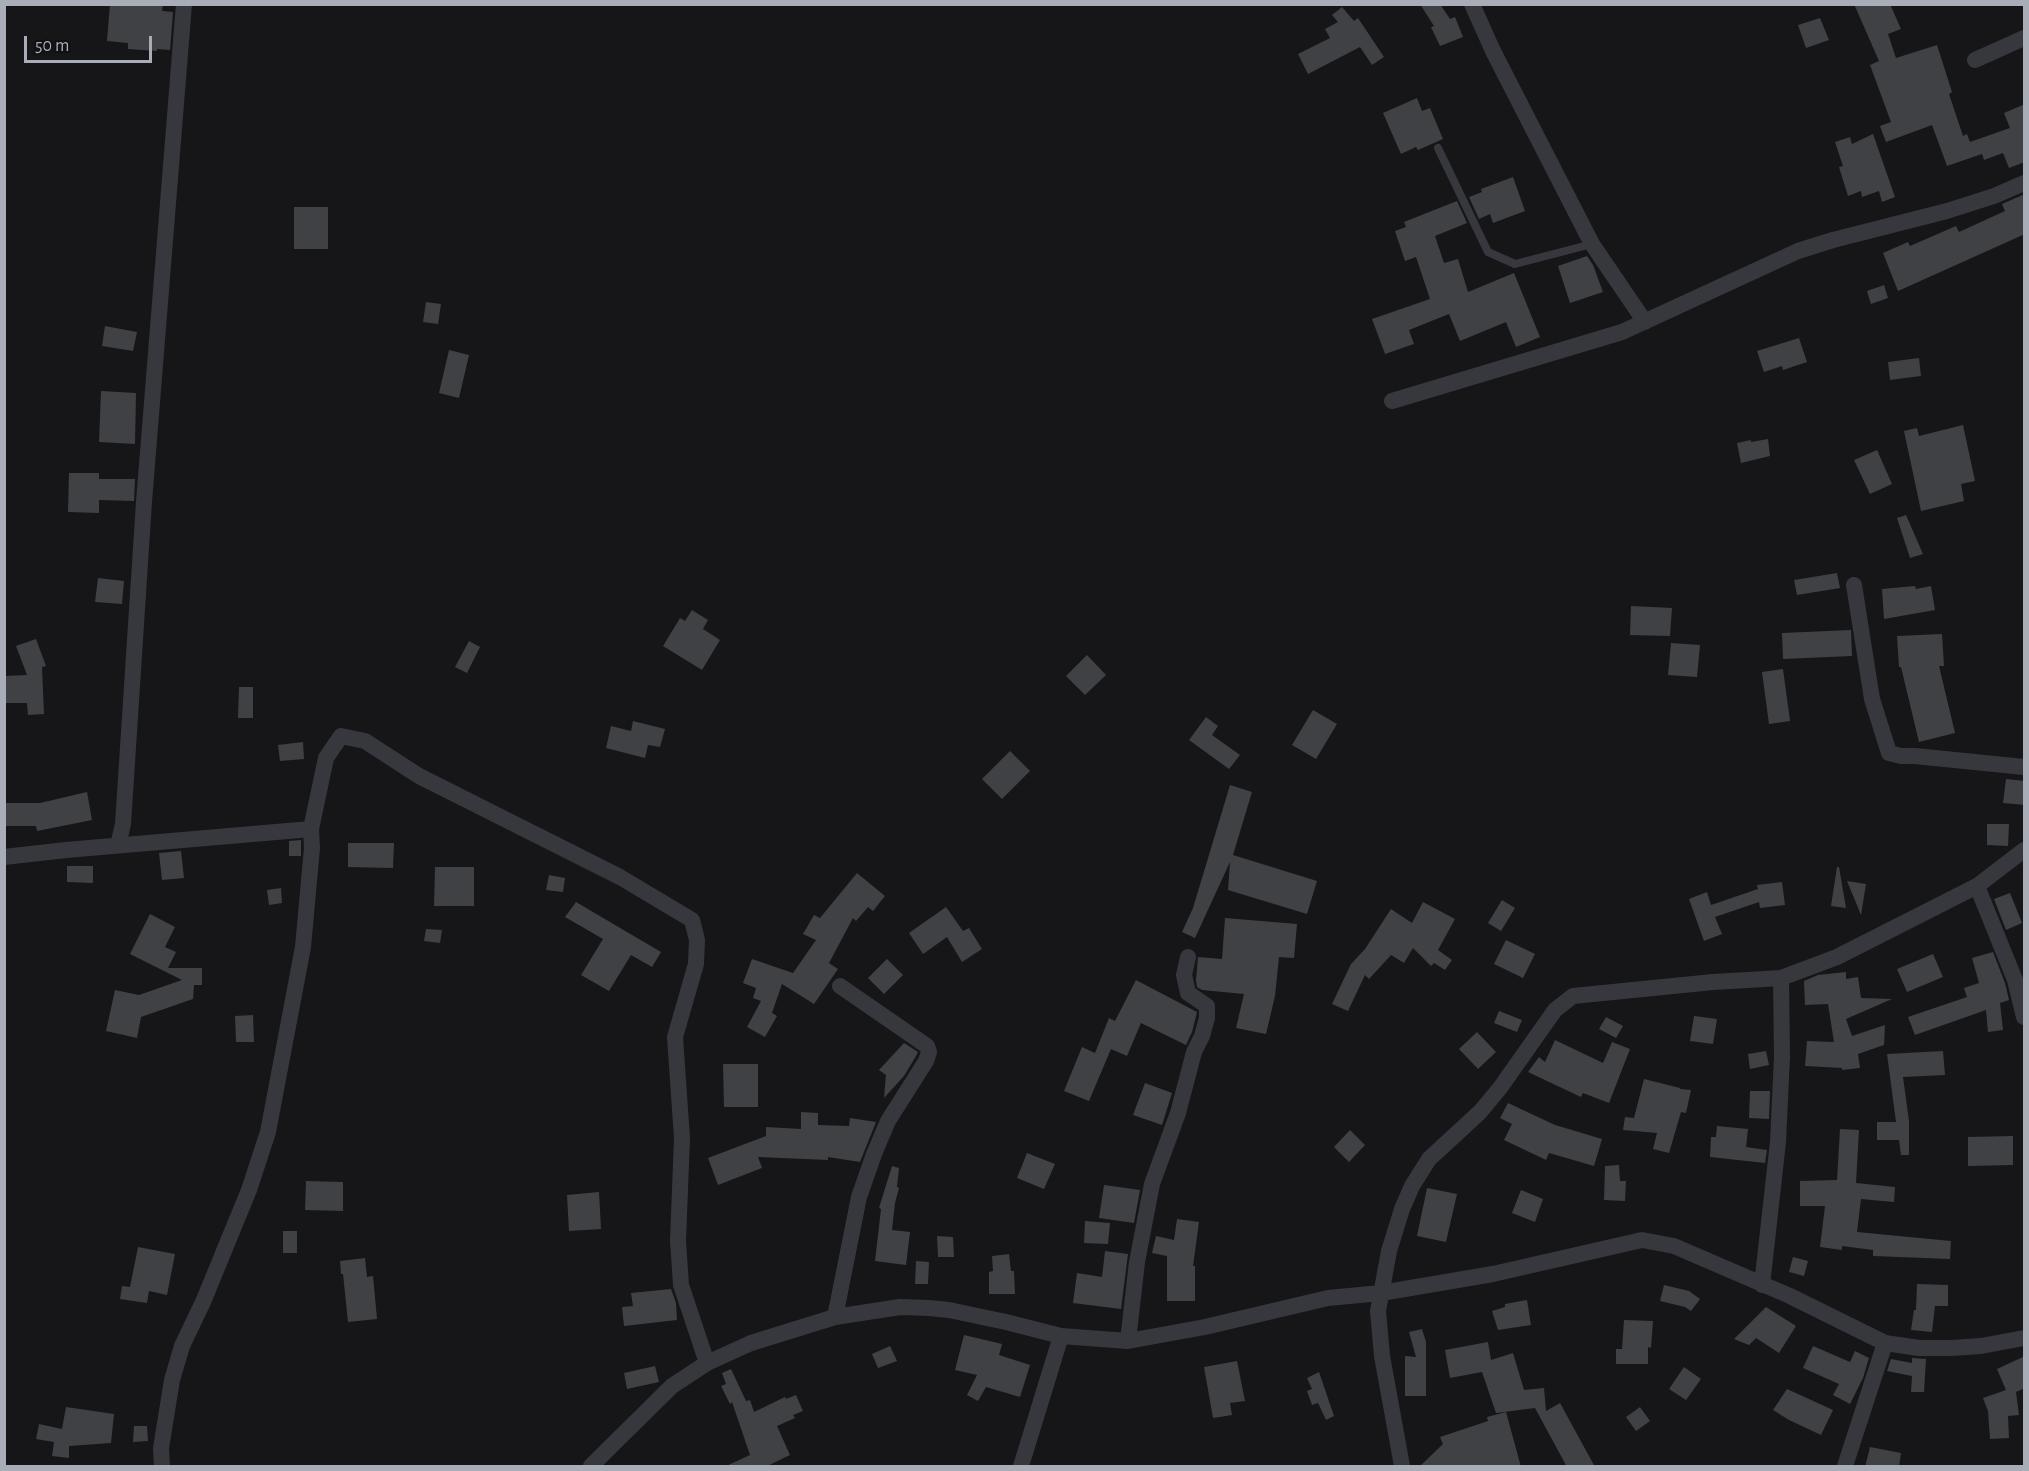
<!DOCTYPE html>
<style>
body{margin:0}
#map{position:relative;width:2029px;height:1471px;overflow:hidden;background:#161618;font-family:"Alegreya Sans",sans-serif}
canvas{display:block}
.frame{position:absolute;inset:0;border:6px solid #a8adb8;pointer-events:none}
.scale{position:absolute;left:24px;top:36px;width:128px;height:27px;box-sizing:border-box;border:3px solid #a8adb8;border-top:0;padding-left:8px;font-size:18px;line-height:21px;white-space:nowrap;color:#a8adb8;-webkit-text-stroke:4px #111113;paint-order:stroke}
</style>
<div id="map">
<canvas width="2029" height="1471"></canvas>
<div class="frame"></div>
<div class="scale">50 m</div>
</div>
<script>
const g = document.querySelector('canvas').getContext('2d');
g.lineJoin = 'round';
function fillPath(path, color) {
  g.fillStyle = color;
  g.fill(path, 'evenodd');
}
function shape(rows) {
  const path = new Path2D();
  for (const r of rows) {
    path.moveTo(r[0], r[1]);
    for (let i = 2; i < r.length; i += 2) path.lineTo(r[i], r[i + 1]);
  }
  return path;
}
function strokePath(path, color, width, dash) {
  g.strokeStyle = color;
  g.lineWidth = width;
  g.lineCap = dash ? 'butt' : 'round';
  g.setLineDash(dash || []);
  g.stroke(path);
}
fillPath(shape([
 [110,4,163,4,162,11,173,12,170,50,157,49,157,51,128,49,128,43,107,41],
 [1420,4,1440,4,1450,19,1455,17,1463,37,1440,46,1431,27,1434,26],
 [1854,4,1890,4,1901,29,1888,34,1896,58,1937,45,1952,92,1949,94,1963,136,1967,134,1970,142,2010,128,2004,113,2025,104,2025,162,2009,168,2003,153,1984,160,1982,154,1947,166,1932,125,1886,142,1880,126,1891,122,1870,65,1879,61],
 [1342,7,1354,21,1358,18,1384,57,1372,65,1360,47,1308,74,1298,54,1330,38,1325,29,1338,22,1332,15],
 [1820,18,1829,40,1806,48,1798,25],
 [1417,98,1422,111,1430,108,1443,139,1418,150,1416,147,1401,154,1383,113],
 [1873,134,1895,197,1882,202,1879,191,1862,197,1861,191,1848,196,1839,167,1843,166,1835,142,1850,137,1852,144],
 [1513,177,1525,211,1493,223,1490,214,1479,219,1469,197,1482,192,1481,189],
 [2025,194,2025,234,1898,291,1883,253,1908,242,1910,246,1956,226,1959,232,2005,211,2002,204],
 [1457,201,1467,223,1435,236,1444,263,1458,259,1468,292,1514,273,1540,337,1516,347,1506,322,1460,341,1449,314,1409,330,1414,344,1385,354,1372,319,1430,299,1416,257,1405,261,1395,231,1406,227,1404,222],
 [294,207,328,207,328,249,294,249],
 [1587,256,1593,265,1603,292,1570,303,1558,266],
 [1884,285,1888,298,1871,304,1867,291],
 [426,302,441,304,438,324,423,322],
 [105,326,137,332,133,351,102,346],
 [1799,338,1807,362,1783,370,1782,366,1764,372,1757,351],
 [449,350,469,355,459,398,439,393],
 [1919,358,1921,376,1890,380,1888,362],
 [101,391,136,393,135,444,99,442],
 [1963,425,1975,481,1961,484,1964,501,1921,511,1904,431,1917,428,1919,436],
 [1768,439,1770,456,1741,463,1737,443,1751,440,1751,442],
 [1877,450,1892,484,1870,494,1854,460],
 [69,473,99,473,99,479,135,479,134,501,99,500,99,513,68,512],
 [1906,515,1923,554,1910,558,1897,518],
 [1837,573,1840,588,1797,595,1794,580],
 [98,578,124,581,122,604,95,602],
 [1915,586,1916,589,1931,586,1935,610,1884,619,1882,589],
 [1631,606,1672,608,1670,636,1630,635],
 [692,610,708,620,703,629,720,640,702,670,663,646,680,618,685,621],
 [1851,630,1852,656,1783,659,1782,633],
 [1942,634,1944,666,1939,666,1955,733,1919,742,1901,667,1899,667,1897,636],
 [36,639,46,666,42,667,44,714,28,715,27,703,4,703,4,676,27,675,16,646],
 [469,641,480,647,467,673,455,667],
 [1671,643,1700,645,1697,677,1668,675],
 [1087,655,1106,675,1085,695,1066,676],
 [1783,669,1790,721,1769,724,1762,672],
 [239,687,253,687,253,718,238,718],
 [1313,710,1337,724,1316,759,1292,745],
 [1206,717,1218,726,1212,735,1240,755,1229,769,1189,740],
 [633,721,665,729,660,747,648,745,645,758,606,748,611,726,631,731],
 [303,742,304,759,280,761,278,745],
 [1010,751,1030,771,1002,799,982,779],
 [2006,779,2025,781,2025,805,2003,803],
 [1230,785,1252,792,1233,855,1317,881,1307,914,1228,890,1230,862,1195,938,1182,932,1193,908],
 [87,792,92,820,37,831,36,826,4,826,4,803,40,803],
 [1987,824,2009,824,2008,846,1987,845],
 [301,840,301,856,289,856,289,841],
 [348,843,394,843,393,868,348,867],
 [181,851,184,878,162,880,159,853],
 [67,866,93,866,93,883,67,882],
 [435,867,474,867,474,906,434,906],
 [1837,867,1839,867,1846,908,1831,906],
 [857,873,885,896,873,911,868,907,856,921,853,918,829,963,838,969,814,1004,782,984,772,1013,777,1016,765,1037,747,1027,761,1001,753,998,756,988,743,983,752,959,793,973,816,940,803,934,814,915,820,918],
 [549,875,565,878,563,892,546,890],
 [1847,881,1866,884,1861,915],
 [1782,882,1785,905,1760,908,1759,902,1715,917,1722,934,1704,941,1689,899,1707,892,1711,905,1758,889,1757,885],
 [281,888,282,903,269,905,267,890],
 [2010,893,2022,923,2006,930,1994,899],
 [1502,900,1515,908,1501,931,1488,923],
 [576,902,661,952,652,967,631,955,609,991,581,975,603,939,565,917],
 [1423,902,1455,919,1438,950,1452,960,1445,970,1434,963,1431,966,1413,948,1404,963,1391,955,1369,979,1365,975,1348,1011,1332,1004,1351,964,1365,949,1391,909,1412,923],
 [946,907,963,931,969,928,982,949,962,962,947,937,923,954,909,933],
 [150,914,175,927,165,947,176,952,168,968,202,968,202,985,194,985,193,999,141,1017,137,1038,106,1031,115,990,139,995,182,980,130,954],
 [1225,918,1297,924,1294,958,1279,957,1275,996,1266,1034,1236,1028,1244,994,1202,990,1197,987,1196,980,1198,957,1222,959],
 [426,929,442,930,440,943,424,941],
 [1506,940,1535,954,1523,978,1494,964],
 [1993,952,2005,983,2009,1000,2000,1003,2003,1030,1988,1032,1986,1010,1915,1035,1908,1017,1967,997,1964,988,1979,983,1972,958],
 [1933,954,1943,977,1907,992,1897,969],
 [887,959,903,975,884,994,868,978],
 [1846,972,1846,979,1858,977,1861,998,1892,999,1846,1019,1852,1036,1885,1025,1884,1045,1858,1054,1860,1068,1842,1070,1842,1068,1805,1066,1807,1041,1834,1042,1828,1004,1805,1005,1804,981,1818,975],
 [1136,980,1197,1012,1192,1032,1186,1045,1141,1023,1127,1056,1111,1049,1089,1101,1064,1091,1082,1047,1095,1053,1109,1018,1115,1021],
 [1499,1011,1522,1020,1517,1032,1494,1023],
 [253,1015,254,1042,236,1042,235,1016],
 [1694,1016,1717,1019,1713,1044,1690,1041],
 [1606,1017,1623,1026,1616,1038,1599,1029],
 [1477,1032,1496,1052,1478,1069,1459,1049],
 [1555,1040,1603,1063,1612,1042,1630,1049,1609,1103,1583,1093,1581,1097,1528,1072,1539,1057,1545,1062],
 [904,1043,918,1052,916,1056,904,1076,884,1098,886,1075,879,1070],
 [1766,1051,1769,1065,1750,1069,1748,1054],
 [1943,1051,1945,1075,1903,1077,1909,1121,1909,1155,1901,1155,1899,1140,1877,1140,1877,1122,1896,1122,1887,1054],
 [723,1064,758,1064,758,1107,724,1107],
 [1644,1079,1680,1088,1680,1089,1691,1090,1686,1113,1681,1112,1669,1153,1653,1149,1657,1133,1623,1130,1625,1117,1634,1118],
 [1145,1083,1172,1093,1162,1125,1133,1115],
 [1750,1091,1770,1091,1769,1119,1749,1118],
 [1508,1103,1555,1125,1602,1139,1594,1166,1549,1153,1546,1160,1504,1140,1512,1124,1500,1118],
 [801,1112,818,1113,818,1125,849,1126,850,1118,876,1122,860,1162,828,1157,828,1160,758,1157,762,1168,718,1185,708,1158,766,1136,766,1127,801,1129],
 [1717,1126,1748,1129,1746,1147,1767,1150,1765,1163,1710,1157,1711,1137,1716,1137],
 [1840,1129,1859,1130,1856,1183,1895,1187,1894,1202,1861,1199,1857,1232,1951,1241,1950,1259,1873,1256,1873,1250,1842,1246,1842,1250,1820,1247,1825,1206,1800,1206,1800,1181,1837,1180],
 [1350,1130,1365,1145,1349,1162,1334,1147],
 [2013,1136,2013,1165,1968,1166,1968,1137],
 [1027,1153,1055,1164,1044,1189,1017,1178],
 [1619,1165,1620,1181,1626,1181,1625,1201,1604,1200,1605,1166],
 [892,1166,899,1168,897,1187,899,1188,895,1203,892,1230,910,1232,906,1265,875,1261,881,1209,879,1208],
 [306,1181,343,1182,343,1211,305,1210],
 [1104,1185,1140,1190,1134,1223,1099,1218],
 [1427,1188,1457,1194,1446,1242,1417,1236],
 [1521,1190,1543,1199,1535,1222,1512,1213],
 [599,1192,601,1229,569,1231,567,1195],
 [1177,1219,1199,1222,1193,1266,1195,1266,1195,1301,1167,1301,1167,1256,1152,1253,1156,1236,1174,1240],
 [1085,1221,1110,1223,1108,1244,1084,1243],
 [283,1231,297,1231,297,1253,283,1253],
 [937,1236,953,1237,954,1257,938,1257],
 [138,1247,175,1254,167,1295,149,1291,147,1303,120,1299,122,1286,130,1287],
 [1105,1251,1128,1254,1121,1309,1073,1303,1077,1273,1102,1277],
 [1009,1254,1011,1271,1014,1271,1015,1294,989,1294,989,1272,993,1271,992,1256],
 [1793,1257,1808,1261,1804,1276,1789,1272],
 [365,1258,367,1277,373,1276,377,1319,348,1322,343,1274,341,1274,340,1261],
 [916,1261,929,1262,928,1284,915,1284],
 [1917,1284,1948,1285,1948,1306,1935,1306,1932,1332,1911,1330,1914,1310,1916,1310],
 [1664,1285,1689,1291,1700,1299,1691,1311,1685,1307,1660,1301],
 [671,1289,676,1303,677,1320,624,1326,622,1307,633,1306,631,1293],
 [1527,1300,1531,1325,1498,1330,1492,1311,1505,1307,1505,1304],
 [1766,1307,1796,1326,1779,1353,1756,1338,1749,1345,1734,1339],
 [1624,1320,1653,1321,1651,1348,1648,1347,1648,1364,1616,1364,1616,1349,1622,1349],
 [1422,1329,1426,1342,1426,1396,1405,1396,1405,1356,1416,1357,1409,1332],
 [964,1335,1002,1344,999,1355,1030,1365,1020,1397,986,1387,978,1401,967,1395,977,1375,955,1370],
 [1488,1342,1491,1360,1513,1353,1524,1390,1544,1388,1546,1411,1560,1403,1595,1467,1567,1467,1535,1408,1496,1413,1482,1372,1450,1378,1445,1350],
 [890,1346,897,1361,878,1368,872,1354],
 [1813,1346,1850,1362,1855,1351,1869,1358,1863,1378,1850,1404,1833,1395,1839,1384,1803,1368],
 [2025,1356,2025,1388,2016,1392,2019,1415,2008,1416,2009,1438,1990,1439,1988,1411,1983,1398,2006,1390,1997,1369],
 [1912,1358,1926,1359,1924,1392,1911,1392,1912,1376,1887,1371,1891,1359,1912,1363],
 [1237,1361,1245,1401,1230,1403,1232,1415,1213,1418,1204,1367],
 [655,1366,659,1382,627,1389,624,1373],
 [1684,1367,1701,1379,1686,1400,1669,1389],
 [731,1369,746,1401,750,1400,754,1412,785,1397,786,1399,796,1395,803,1411,793,1415,795,1418,777,1426,790,1455,765,1467,724,1467,750,1455,732,1402,730,1404,721,1386,726,1384,722,1373],
 [1319,1372,1334,1416,1326,1420,1318,1403,1312,1405,1307,1391,1312,1389,1307,1378],
 [1787,1389,1833,1410,1821,1435,1789,1420,1773,1410],
 [66,1407,114,1414,111,1443,69,1446,69,1458,52,1456,54,1442,36,1439,39,1424,62,1429],
 [1640,1407,1650,1421,1636,1431,1626,1417],
 [1506,1412,1521,1467,1419,1467,1443,1444,1440,1437,1488,1421,1487,1417],
 [134,1426,147,1426,148,1441,133,1442],
 [1870,1447,1901,1453,1899,1467,1865,1467]
]), '#404145');
strokePath(shape([
 [1438,148,1488,252,1515,264,1592,244]
]), '#37383d', 8);
strokePath(shape([
 [1472,4,1493,51,1592,244,1645,322],
 [1975,60,2024,38],
 [1392,401,1622,332,1798,251,1833,240,1947,211,1994,196,2024,183],
 [1854,585,1872,699,1889,753,1901,756,1915,756,2024,767],
 [118,845,123,824,144,502,184,4],
 [4,857,66,850,311,829],
 [1977,886,2015,980,2024,1017],
 [1762,1285,1778,1142,1782,1057,1781,978],
 [835,1317,859,1197,874,1154,888,1121,926,1061,929,1052,927,1046,840,986],
 [1128,1341,1137,1262,1152,1184,1178,1113,1194,1052,1202,1036,1207,1018,1207,1006,1188,993,1184,975,1188,957],
 [162,1466,161,1448,172,1380,182,1346,203,1302,249,1190,268,1132,303,947,312,848,311,829,326,758,341,736,365,741,419,776,620,877,692,920,697,940,696,964,675,1037,682,1138,678,1241,681,1285,707,1363],
 [591,1466,672,1386,707,1363,751,1343,835,1317,900,1307,929,1308,949,1310,1006,1322,1061,1336,1128,1341,1205,1327,1328,1298,1381,1293,1493,1274,1642,1240,1674,1246,1790,1296,1885,1343,1919,1348,1951,1348,1981,1346,2024,1338],
 [1021,1466,1061,1336],
 [1402,1466,1382,1356,1378,1311,1389,1251,1402,1209,1412,1186,1429,1159,1480,1112,1500,1088,1555,1010,1573,996,1713,982,1781,978,1837,957,1977,886,2024,850],
 [1845,1466,1885,1343]
]), '#37383d', 16);
</script>
